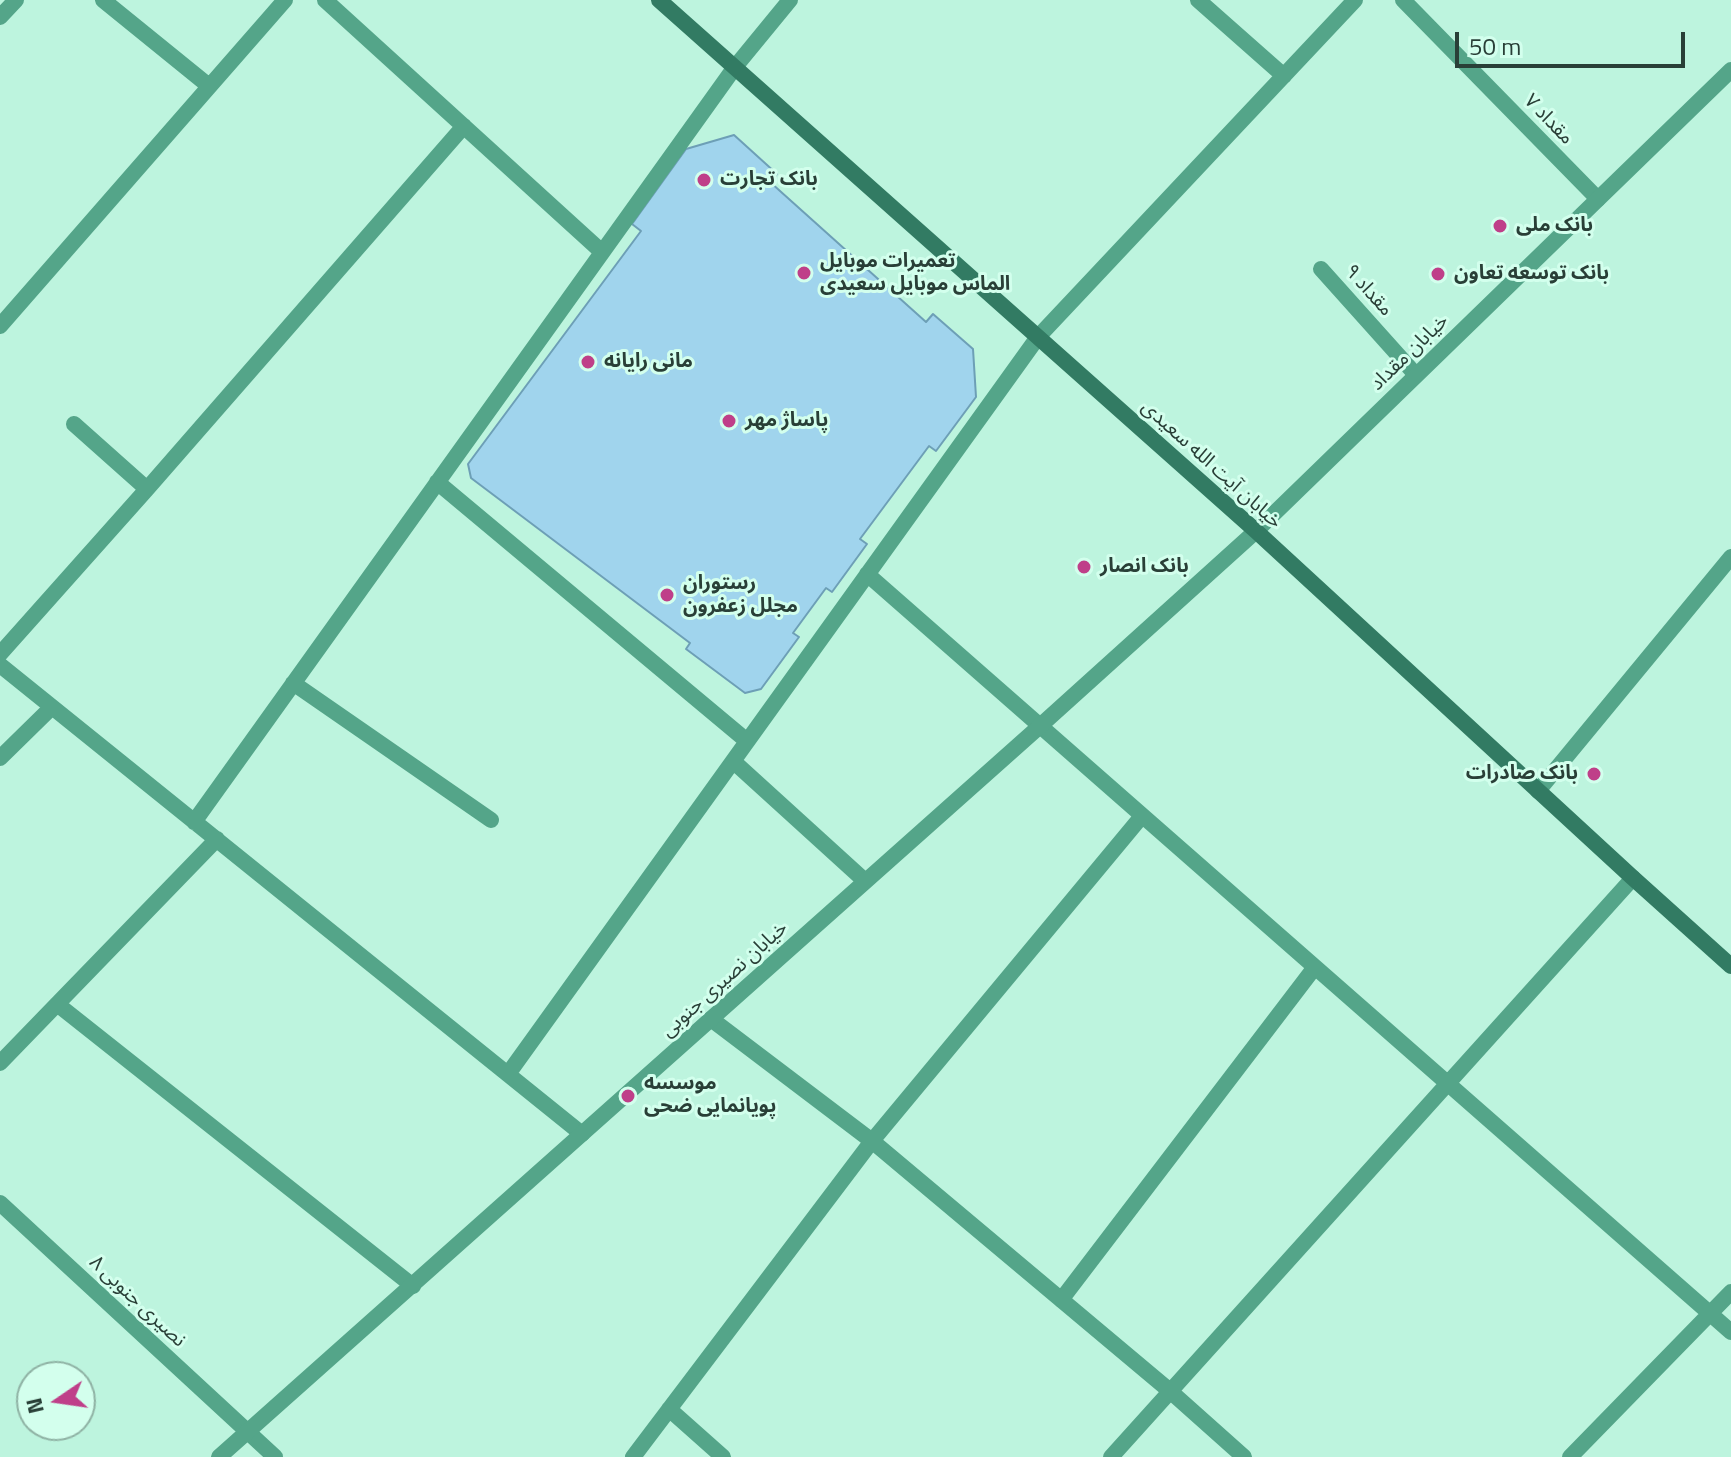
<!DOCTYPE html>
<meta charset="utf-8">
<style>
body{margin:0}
#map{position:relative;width:1731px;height:1457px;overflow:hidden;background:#bdf4de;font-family:"Titillium Web",sans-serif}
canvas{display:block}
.north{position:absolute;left:16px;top:1361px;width:80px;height:80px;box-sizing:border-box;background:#d3ffed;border:2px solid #8fb2a4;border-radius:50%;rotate:257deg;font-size:22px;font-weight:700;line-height:32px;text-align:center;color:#293f37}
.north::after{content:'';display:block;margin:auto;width:28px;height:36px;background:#bf3f89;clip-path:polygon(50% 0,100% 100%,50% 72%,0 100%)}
.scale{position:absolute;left:1455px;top:32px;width:230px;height:36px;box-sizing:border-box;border:4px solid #293f37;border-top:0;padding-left:10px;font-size:24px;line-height:28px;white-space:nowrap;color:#293f37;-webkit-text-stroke:6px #d3ffed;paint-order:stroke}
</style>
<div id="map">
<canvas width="1731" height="1457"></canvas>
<div class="north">N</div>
<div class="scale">50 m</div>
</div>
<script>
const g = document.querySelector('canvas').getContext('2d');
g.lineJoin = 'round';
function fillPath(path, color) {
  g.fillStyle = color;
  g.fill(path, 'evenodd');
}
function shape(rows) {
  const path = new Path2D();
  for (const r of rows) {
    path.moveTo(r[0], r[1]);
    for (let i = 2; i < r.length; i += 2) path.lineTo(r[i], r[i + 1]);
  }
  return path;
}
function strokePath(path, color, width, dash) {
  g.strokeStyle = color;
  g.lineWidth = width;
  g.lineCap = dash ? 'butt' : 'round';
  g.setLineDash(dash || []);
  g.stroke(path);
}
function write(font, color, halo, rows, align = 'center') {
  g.font = font + ' "Titillium Web","Noto Sans Arabic",sans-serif';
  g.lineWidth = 6;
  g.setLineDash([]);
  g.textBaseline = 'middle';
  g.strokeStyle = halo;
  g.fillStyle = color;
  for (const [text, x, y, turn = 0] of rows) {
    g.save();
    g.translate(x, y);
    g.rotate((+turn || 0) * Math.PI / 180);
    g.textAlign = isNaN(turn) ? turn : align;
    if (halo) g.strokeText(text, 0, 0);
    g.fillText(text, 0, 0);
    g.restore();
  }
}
const building = shape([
 [734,135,777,174,770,182,926,322,933,314,973,349,976,397,936,451,929,446,860,539,867,544,832,592,826,588,793,633,799,637,761,689,745,693,686,649,690,643,471,478,468,464,641,231,632,224,686,149,734,135]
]);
fillPath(building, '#a0d4ed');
strokePath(building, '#6d9fb6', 2);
strokePath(shape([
 [103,0,209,86],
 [325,0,602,252],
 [1198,0,1284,76],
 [1403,0,1598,199],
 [0,17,16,0],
 [1321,269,1416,375],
 [0,326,285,0],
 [74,424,147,489],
 [437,482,747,741],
 [867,574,1731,1332],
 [0,654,147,489,464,126],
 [0,665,582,1134],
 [293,683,491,820],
 [0,758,52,707],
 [733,761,865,881],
 [1538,791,1731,557],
 [194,822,735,67,790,0],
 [57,1004,413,1286],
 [711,1019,872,1141,1170,1391,1244,1457],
 [0,1063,217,839],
 [508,1074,1038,337,1355,0],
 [0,1203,275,1457],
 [1061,1300,1315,967],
 [669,1409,723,1457],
 [633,1457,872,1141,1142,816],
 [1111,1457,1633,878],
 [1570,1457,1731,1292]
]), '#54a589', 16);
strokePath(shape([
 [219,1457,1040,726,1256,531,1731,70]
]), '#54a589', 16);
strokePath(shape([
 [659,0,1256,531,1633,878,1731,966]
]), '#327b63', 16);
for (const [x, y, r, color] of [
 [704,180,8,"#bf3f89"],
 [1500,226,8,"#bf3f89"],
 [804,273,8,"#bf3f89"],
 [1438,274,8,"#bf3f89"],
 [588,362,8,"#bf3f89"],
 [729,421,8,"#bf3f89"],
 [1084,567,8,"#bf3f89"],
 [667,595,8,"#bf3f89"],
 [1594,774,8,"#bf3f89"],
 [628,1096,8,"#bf3f89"]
]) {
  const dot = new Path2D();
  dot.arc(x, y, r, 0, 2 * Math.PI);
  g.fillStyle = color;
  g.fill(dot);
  strokePath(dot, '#d3ffed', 3);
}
write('20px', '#293f37', '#d3ffed', [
 ["۷ مقداد",1548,120,46],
 ["مقداد ۹",1368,291,48],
 ["خیابان مقداد",1410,353,-44],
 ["خیابان آیت الله سعیدی",1211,465,42],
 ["خیابان نصیری جنوبی",725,980,-42],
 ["نصیری جنوبی ۸",137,1302,43]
]);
write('bold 20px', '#293f37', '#d3ffed', [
 ["بانک تجارت",720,180],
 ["بانک ملی",1516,226],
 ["تعمیرات موبایل",820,262],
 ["الماس موبایل سعیدی",820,285],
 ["بانک توسعه تعاون",1454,274],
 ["مانی رایانه",604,362],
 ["پاساژ مهر",745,421],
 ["بانک انصار",1100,567],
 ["رستوران",683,584],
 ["مجلل زعفرون",683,607],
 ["بانک صادرات",1578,774,"right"],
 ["موسسه",644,1084],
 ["پویانمایی ضحی",644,1107]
], 'left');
</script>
